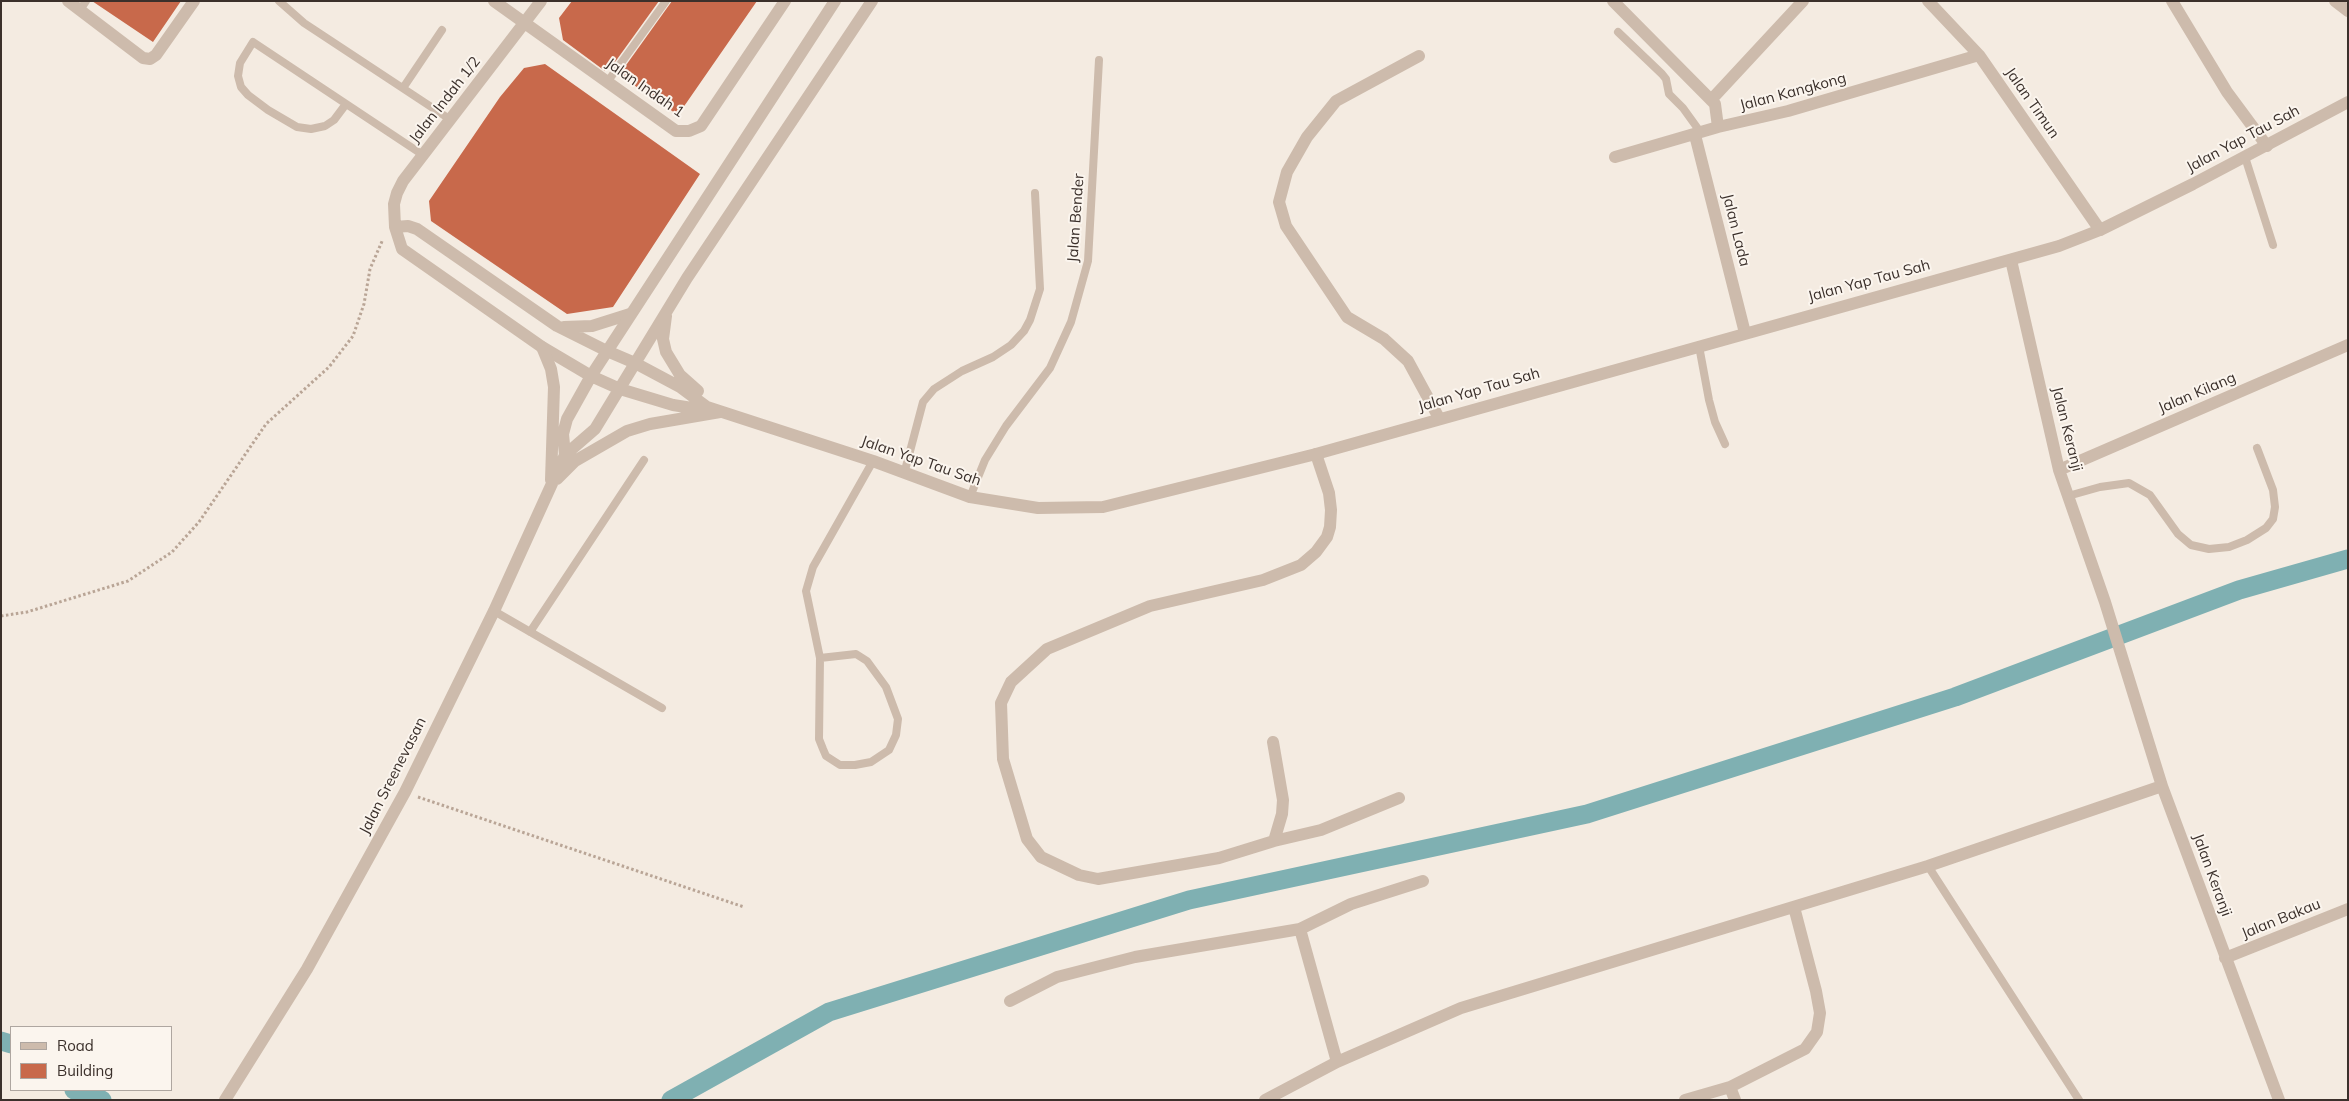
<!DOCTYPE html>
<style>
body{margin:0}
#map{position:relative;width:2349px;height:1101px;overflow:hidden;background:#f4ebe1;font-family:Mulish,sans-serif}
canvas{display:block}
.frame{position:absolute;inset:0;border:2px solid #3b302b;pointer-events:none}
.legend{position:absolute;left:10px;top:1026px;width:162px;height:65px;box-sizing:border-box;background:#fbf5ee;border:1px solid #aea6a0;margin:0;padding:6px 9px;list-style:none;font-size:15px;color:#3b302b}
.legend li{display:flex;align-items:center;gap:10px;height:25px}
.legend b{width:25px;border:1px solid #aea6a0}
</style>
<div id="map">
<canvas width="2349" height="1101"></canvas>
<div class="frame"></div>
<ul class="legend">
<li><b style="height:6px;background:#cdbbac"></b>Road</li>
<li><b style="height:14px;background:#c8694b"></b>Building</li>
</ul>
</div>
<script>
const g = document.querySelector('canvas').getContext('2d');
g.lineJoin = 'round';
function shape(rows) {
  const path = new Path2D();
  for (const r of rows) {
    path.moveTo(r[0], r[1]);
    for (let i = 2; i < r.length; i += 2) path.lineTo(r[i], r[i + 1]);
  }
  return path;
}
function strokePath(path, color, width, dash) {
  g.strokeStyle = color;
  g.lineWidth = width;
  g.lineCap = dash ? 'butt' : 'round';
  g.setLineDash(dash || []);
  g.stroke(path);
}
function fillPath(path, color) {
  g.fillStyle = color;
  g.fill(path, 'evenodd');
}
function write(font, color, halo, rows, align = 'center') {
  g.font = font + ' Mulish,sans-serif';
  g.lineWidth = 4;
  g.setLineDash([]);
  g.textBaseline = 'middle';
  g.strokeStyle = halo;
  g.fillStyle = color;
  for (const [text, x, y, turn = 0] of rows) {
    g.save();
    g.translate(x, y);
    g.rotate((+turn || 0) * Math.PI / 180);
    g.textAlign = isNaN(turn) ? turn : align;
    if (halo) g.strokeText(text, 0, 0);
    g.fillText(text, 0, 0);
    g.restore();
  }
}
strokePath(shape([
 [1,1041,11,1044],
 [74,1090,102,1100],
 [671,1100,829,1012,1189,900,1587,814,1955,697,2239,590,2348,559]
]), '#7fb0b2', 19);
fillPath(shape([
 [92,1,181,1,153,42],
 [572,1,659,1,610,69,608,67,605,71,563,40,559,18],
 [672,1,757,1,678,115,619,75],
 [545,64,700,174,613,307,567,314,431,221,429,201,500,97,524,68]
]), '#c8694b');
strokePath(shape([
 [1,616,27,612,128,581,172,552,199,522,266,424,329,367,353,336,364,304,370,269,383,239],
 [418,797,744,907]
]), '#b9a596', 3, [2.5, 2.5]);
strokePath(shape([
 [279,1,304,23,451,120],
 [80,10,86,1],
 [1618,32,1662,74,1666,79,1669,94,1683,108,1701,133],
 [608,81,666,1],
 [403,88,442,30],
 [346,104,334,120,325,126,311,129,297,127,268,110,248,95,241,87,238,76,240,63,253,42,423,155],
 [2245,157,2273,245],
 [1699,346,1709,400,1715,422,1725,444],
 [904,474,923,402,934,389,962,371,993,357,1011,345,1024,331,1030,320,1040,289,1035,193],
 [2068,496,2100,487,2129,483,2150,495,2178,534,2191,545,2209,549,2229,547,2247,540,2266,528,2273,519,2275,507,2273,490,2257,448],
 [970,497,985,460,1006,426,1050,368,1071,322,1088,261,1099,60],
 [494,611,662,708],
 [530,632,644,460],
 [820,658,856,654,867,661,886,687,898,719,896,735,889,750,871,762,855,765,840,765,826,756,823,749,819,739,820,658,806,591,813,567,873,461],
 [1928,866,2079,1100]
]), '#cdbbac', 8);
strokePath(shape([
 [68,1,143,58,150,59,156,55,194,1],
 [494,1,676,131,689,131,701,126,785,1],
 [541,1,403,181,397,193,394,204,395,227,402,249,542,347,591,376],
 [1613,1,1715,104,1718,127],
 [1928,1,1979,55,2100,230],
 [2172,1,2227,92,2267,146],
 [2335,1,2348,11],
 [1419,56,1336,101,1307,137,1287,172,1279,202,1286,226,1347,317,1384,339,1408,361,1439,418],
 [1711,100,1803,1],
 [1695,135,1745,333],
 [1615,157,1718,127,1788,111,1979,55],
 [395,227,408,226,417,229,557,326,607,351],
 [2011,260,2059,470,2105,602,2162,786,2279,1100],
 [564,327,592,326,630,314],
 [1316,454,1329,493,1331,510,1330,527,1327,537,1316,552,1301,565,1263,580,1150,606,1047,649,1011,682,1001,703,1003,759,1027,839,1041,857,1079,875,1098,879,1219,858,1274,841,1321,830,1399,798],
 [2059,470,2348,345],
 [1273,742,1283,800,1282,814,1274,841],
 [1300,929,1351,904,1423,881],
 [2225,958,2348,909],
 [1010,1001,1057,977,1135,957,1300,929,1337,1062],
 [1730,1087,1805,1049,1817,1032,1820,1013,1816,991,1794,907],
 [1265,1100,1337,1062,1461,1008,1928,866,2162,786],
 [1685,1100,1730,1087,1735,1100]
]), '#cdbbac', 12);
strokePath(shape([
 [666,316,663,339,666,352,680,375,698,391],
 [542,347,551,369,554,387,551,480],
 [607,351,635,363,680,387,707,407,873,461,970,497,1038,508,1103,507,1316,454,2059,246,2100,230,2193,184,2348,102],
 [591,376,620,389,673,405,692,408,707,407],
 [565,455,563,434,567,419,591,376,835,1],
 [557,479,575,461,627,431,650,424,720,412],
 [225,1100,307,969,405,792,494,611,565,455,595,429,687,278,872,1]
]), '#cdbbac', 12);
write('15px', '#3b302b', '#fbf5ee', [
 ["Jalan Indah 1",645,88,35],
 ["Jalan Kangkong",1793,92,-15],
 ["Jalan Indah 1/2",445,100,-52],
 ["Jalan Timun",2032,103,55],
 ["Jalan Yap Tau Sah",2243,139,-28],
 ["Jalan Bender",1076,218,-86],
 ["Jalan Lada",1736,230,76],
 ["Jalan Yap Tau Sah",1869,281,-15],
 ["Jalan Yap Tau Sah",1479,390,-16],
 ["Jalan Kilang",2197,393,-23],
 ["Jalan Keranji",2067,429,76],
 ["Jalan Yap Tau Sah",921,461,19],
 ["Jalan Sreenevasan",393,776,-63],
 ["Jalan Keranji",2212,875,70],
 ["Jalan Bakau",2281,919,-22]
]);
</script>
